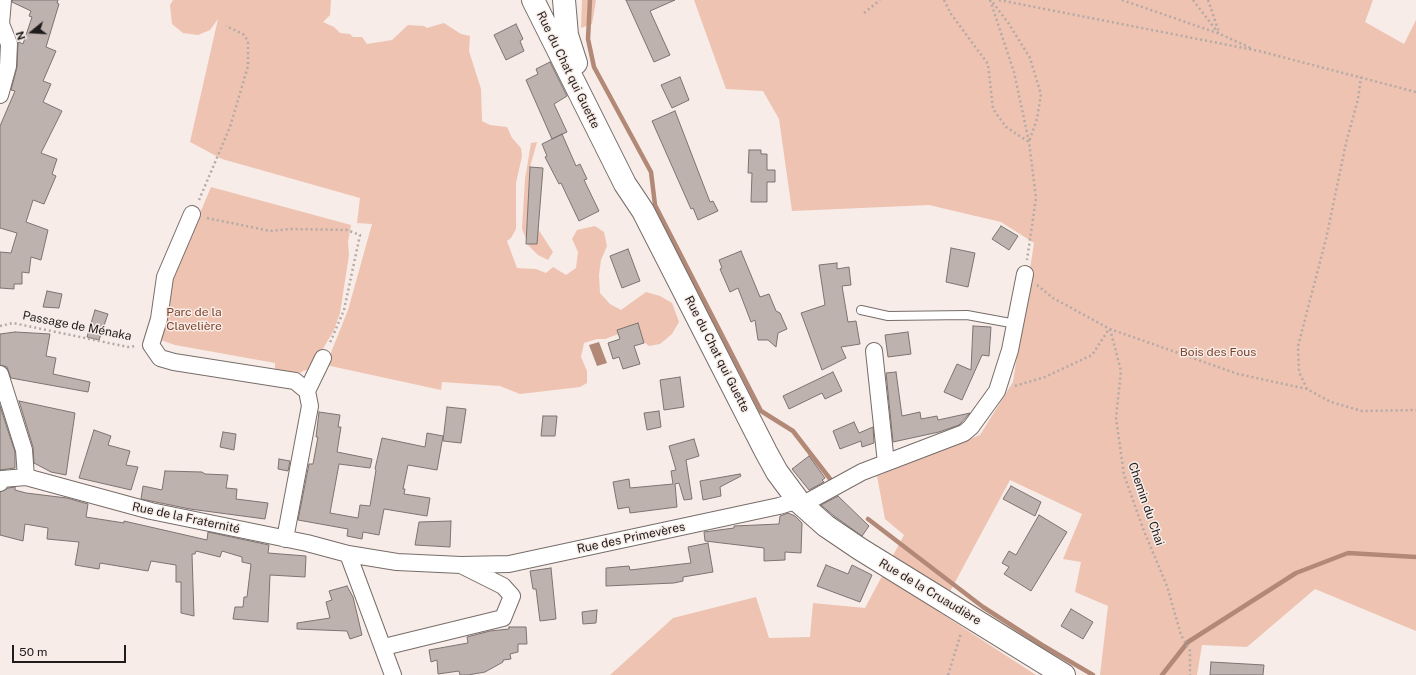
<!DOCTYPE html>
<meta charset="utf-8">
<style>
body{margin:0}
#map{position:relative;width:1416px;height:675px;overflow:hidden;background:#f7ece7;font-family:"Public Sans",sans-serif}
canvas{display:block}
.north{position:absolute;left:12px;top:12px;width:40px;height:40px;-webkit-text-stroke:3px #f7ece7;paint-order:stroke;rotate:252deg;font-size:11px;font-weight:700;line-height:16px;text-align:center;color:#201c1b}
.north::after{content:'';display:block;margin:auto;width:14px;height:18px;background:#201c1b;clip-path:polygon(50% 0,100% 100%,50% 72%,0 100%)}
.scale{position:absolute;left:12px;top:645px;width:114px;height:18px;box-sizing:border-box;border:2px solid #201c1b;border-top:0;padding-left:5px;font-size:12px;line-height:14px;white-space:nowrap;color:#201c1b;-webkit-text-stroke:3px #f7ece7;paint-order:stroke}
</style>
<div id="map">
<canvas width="1416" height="675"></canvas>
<div class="north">N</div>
<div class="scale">50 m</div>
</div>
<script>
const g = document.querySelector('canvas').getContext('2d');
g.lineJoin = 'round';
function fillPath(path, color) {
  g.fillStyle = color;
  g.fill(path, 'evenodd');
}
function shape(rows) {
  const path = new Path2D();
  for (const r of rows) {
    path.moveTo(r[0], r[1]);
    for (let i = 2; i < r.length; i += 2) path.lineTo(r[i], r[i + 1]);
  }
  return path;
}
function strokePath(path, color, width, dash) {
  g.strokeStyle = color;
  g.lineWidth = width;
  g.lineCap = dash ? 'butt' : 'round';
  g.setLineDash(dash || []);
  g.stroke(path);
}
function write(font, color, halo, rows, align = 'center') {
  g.font = font + ' "Public Sans",sans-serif';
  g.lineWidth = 3;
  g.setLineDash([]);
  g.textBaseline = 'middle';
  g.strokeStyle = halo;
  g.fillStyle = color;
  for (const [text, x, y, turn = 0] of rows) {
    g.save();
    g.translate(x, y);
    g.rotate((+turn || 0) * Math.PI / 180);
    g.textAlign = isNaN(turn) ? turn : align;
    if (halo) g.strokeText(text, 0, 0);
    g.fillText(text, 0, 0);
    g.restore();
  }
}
fillPath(shape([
 [173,0,331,0,330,15,323,22,334,27,340,33,350,34,353,37,362,37,367,44,392,40,408,25,424,26,427,28,444,23,461,34,470,36,469,51,481,89,482,121,490,125,507,127,512,138,521,148,522,156,516,183,516,229,511,238,507,241,517,268,536,269,546,273,553,267,566,275,576,268,578,252,572,239,577,230,595,226,604,232,607,246,601,260,599,275,600,293,610,304,621,310,646,292,660,296,672,303,679,322,672,334,660,344,649,346,632,333,624,332,605,339,597,339,584,343,581,357,587,371,587,383,580,387,520,394,500,386,442,382,441,390,326,365,348,310,372,224,357,223,360,198,222,159,190,142,218,19,210,30,198,35,183,33,172,24,170,5],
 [582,0,596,0,592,24,581,28],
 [694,0,1373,0,1365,22,1404,44,1416,20,1416,631,1315,589,1247,647,1202,645,1197,675,1100,675,1108,606,1075,592,1081,562,1063,559,1082,514,1010,480,939,612,1036,675,610,675,673,618,756,597,769,638,810,637,813,603,865,608,904,535,885,519,877,476,980,435,1013,382,1034,243,1001,222,929,205,792,211,779,119,763,91,726,89],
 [537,142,530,167,527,229,538,229,553,252,548,260,538,255,529,246,522,229,525,179,531,143],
 [211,187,351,225,348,242,349,255,340,313,334,330,311,369,303,371,295,376,275,374,275,363,175,345,161,340,170,284]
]), '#eec3b2');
fillPath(shape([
 [599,342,607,363,597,366,589,345]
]), '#b28877');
strokePath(shape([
 [590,0,588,39,594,67,651,172,655,205,761,411,793,431,834,484],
 [868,519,983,607,1042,645,1093,675],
 [1162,675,1188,642,1296,573,1348,553,1416,557]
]), '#b28877', 4.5);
const building = shape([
 [12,0,58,0,57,3,59,4,46,47,56,51,43,81,51,84,43,102,62,111,41,153,57,159,52,174,56,176,44,204,33,200,26,222,48,230,41,260,31,257,29,273,22,272,22,284,14,284,14,289,0,288,0,252,11,253,17,233,0,228,0,126,15,91,11,90,17,67,18,44,19,42,23,44,32,17,29,16,31,11,12,2,12,0],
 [626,0,675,0,650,11,670,55,654,62,626,0],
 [516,24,523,39,520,41,524,51,506,60,494,35,516,24],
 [550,62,567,96,554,104,567,132,552,139,526,80,538,74,536,69,550,62],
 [680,77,689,100,672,108,661,85,680,77],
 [675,111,710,202,713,201,718,211,698,220,693,208,691,209,652,121,675,111],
 [562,134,576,166,580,164,587,179,584,180,599,211,579,221,561,183,559,184,545,157,547,156,542,144,562,134],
 [749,150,761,150,761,154,767,154,767,170,775,170,775,182,767,182,767,202,751,202,752,173,748,173,749,150],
 [530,167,543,168,537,244,526,244,530,167],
 [1001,226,1018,236,1009,250,992,239,1001,226],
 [951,248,975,253,968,287,946,282,951,248],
 [628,249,640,281,622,288,610,256,628,249],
 [741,251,760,297,769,294,776,311,780,313,787,329,778,333,776,347,768,340,758,340,755,320,751,322,738,288,730,292,720,269,722,268,719,260,741,251],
 [837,263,837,269,849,267,851,285,842,286,848,322,856,321,860,344,841,347,846,358,822,370,801,313,825,305,819,265,837,263],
 [47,291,62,294,59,308,43,307,47,291],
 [95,310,108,314,99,340,87,337,95,310],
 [638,323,644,343,634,346,640,364,623,369,619,357,613,359,608,343,620,339,617,330,638,323],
 [973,326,991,327,989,356,982,355,962,400,944,392,957,364,971,370,973,326],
 [15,332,50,334,46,356,56,358,53,374,90,382,88,392,11,378,7,367,0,365,0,334,15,332],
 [908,332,911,354,888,357,885,335,908,332],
 [833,372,842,391,825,399,822,393,789,409,783,396,833,372],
 [896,372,902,416,920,412,921,419,937,416,938,420,970,413,959,425,939,432,893,442,886,373,896,372],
 [680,377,684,407,664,410,660,380,680,377],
 [19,401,75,413,66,475,51,472,34,463,33,447,19,401],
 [0,406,15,452,15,468,0,470,0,406],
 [447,407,466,409,461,443,443,441,447,407],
 [659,411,661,427,647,430,644,413,659,411],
 [319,412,340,415,338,427,341,427,337,452,372,459,370,468,339,464,330,513,358,518,360,505,370,506,376,470,375,469,382,438,425,447,427,433,443,436,437,470,408,465,403,489,405,489,404,494,430,498,427,516,384,509,379,535,363,532,362,539,347,536,348,529,298,520,309,464,313,464,318,437,316,437,319,412],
 [543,416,557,416,555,436,541,436,543,416],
 [854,422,859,433,873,427,874,443,862,447,861,441,840,449,833,431,854,422],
 [94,430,111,436,108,445,130,451,126,465,138,467,131,490,79,478,94,430],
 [223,432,236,434,234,450,220,447,223,432],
 [694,439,699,456,686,460,692,499,684,500,679,483,675,484,677,507,630,513,629,507,618,509,613,482,629,479,630,488,673,484,671,471,676,470,669,446,694,439],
 [809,456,825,478,822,480,824,482,809,490,792,469,809,456],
 [279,459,290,461,288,471,278,469,279,459],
 [165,471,202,472,205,474,228,475,226,488,237,489,236,499,268,503,265,519,190,509,141,499,143,486,162,490,165,471],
 [740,474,741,476,720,487,721,496,703,500,700,481,740,474],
 [1011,486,1041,502,1035,516,1003,499,1011,486],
 [15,487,15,490,26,493,67,498,88,504,86,517,124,523,124,521,207,540,208,532,269,545,268,553,306,556,305,577,270,575,268,622,233,619,235,607,243,607,244,597,247,597,251,564,242,562,242,557,222,551,220,557,196,551,195,554,192,554,194,616,181,613,181,582,176,582,176,565,151,561,148,571,100,563,99,569,75,565,79,542,47,539,48,528,25,524,23,541,0,535,0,492,8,488,15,487],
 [838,496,869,526,862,536,834,516,821,505,838,496],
 [788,513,795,516,802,523,801,553,785,552,785,560,764,561,764,548,705,541,704,532,734,528,734,526,779,524,780,516,788,513],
 [1039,515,1067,532,1031,591,1004,574,1009,567,1002,563,1009,551,1016,555,1039,515],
 [451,521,450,547,415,545,419,522,451,521],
 [708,543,713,572,683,577,683,581,674,583,606,586,606,568,629,566,630,570,691,563,688,547,708,543],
 [826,565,848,574,852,565,872,575,860,602,817,586,826,565],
 [551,568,556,619,540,621,536,589,533,589,530,571,551,568],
 [347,586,353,597,362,635,350,639,347,631,297,629,297,623,330,618,326,602,332,600,329,591,347,586],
 [1071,609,1093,622,1083,639,1061,626,1071,609],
 [597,610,596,623,583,624,582,612,597,610],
 [509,627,526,627,527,644,518,644,518,652,510,654,511,659,503,660,503,662,485,672,468,675,460,675,459,671,438,674,437,660,431,662,429,650,468,643,467,637,490,631,509,629,509,627],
 [1211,662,1264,665,1263,675,1210,675,1211,662]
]);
fillPath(building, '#bdb2ae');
strokePath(building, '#7d7370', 1);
const service = shape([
 [861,310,888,316,967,315,1016,324]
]);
const minor = shape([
 [0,95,8,66,9,44,1,24,3,0],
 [192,214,165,277,159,319,151,345,160,358,174,362,295,381,307,391,310,406,285,539],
 [874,351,886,463],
 [0,374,24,450,26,477],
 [307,391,323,358],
 [0,483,2,479,26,477,151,511,307,543,348,554,397,562,461,565,503,586,512,596,503,618,384,647],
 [348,554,393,675],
 [461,565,509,564,779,506,789,503,809,501,862,472,964,433,971,427,997,391,1010,350,1025,274]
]);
const secondary = shape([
 [533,0,625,184,643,211,766,452,777,472,800,503,826,526,860,549,1064,675],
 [564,0,567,35,576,63]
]);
strokePath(service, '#776d69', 10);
strokePath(minor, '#776d69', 18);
strokePath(secondary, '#776d69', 24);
strokePath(shape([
 [944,0,951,14,988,64,993,109,1006,127,1029,142,1037,119,1041,94,1030,58,1009,24,991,0],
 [990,0,1014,72,1029,142,1036,198,1027,260],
 [999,0,1259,51,1416,92],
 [1122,0,1220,34,1253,49],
 [1193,0,1219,34],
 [1208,0,1219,32],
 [864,13,880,0],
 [199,200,230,127,248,66,248,41,243,34,226,26],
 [207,218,270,231,291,229,347,230,360,235,344,310,329,345],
 [1037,285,1053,298,1110,329,1238,374,1307,389,1331,402,1362,411,1416,410],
 [0,326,13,323,128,347,136,346],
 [1110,329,1121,371,1116,418,1124,475,1144,531,1167,586,1181,635,1190,651,1190,675],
 [1015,386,1045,377,1092,355,1109,329],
 [1307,389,1299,372,1298,346,1326,239,1346,143,1358,99,1361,77],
 [948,675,961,633]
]), '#b3aaa6', 2.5, [2, 3]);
strokePath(service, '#fff', 8);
strokePath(minor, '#fff', 16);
strokePath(secondary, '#fff', 22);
write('12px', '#201c1b', '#f7ece7', [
 ["Rue du Chat qui Guette",568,70,64],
 ["Passage de Ménaka",77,326,11],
 ["Rue du Chat qui Guette",717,354,63],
 ["Chemin du Chai",1146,504,71],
 ["Rue de la Fraternité",186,518,12],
 ["Rue des Primevères",631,538,-12],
 ["Rue de la Cruaudière",930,592,31]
]);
write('12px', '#7e432c', '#f7ece7', [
 ["Parc de la",194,312],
 ["Clavelière",194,326],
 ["Bois des Fous",1218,352]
]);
</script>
